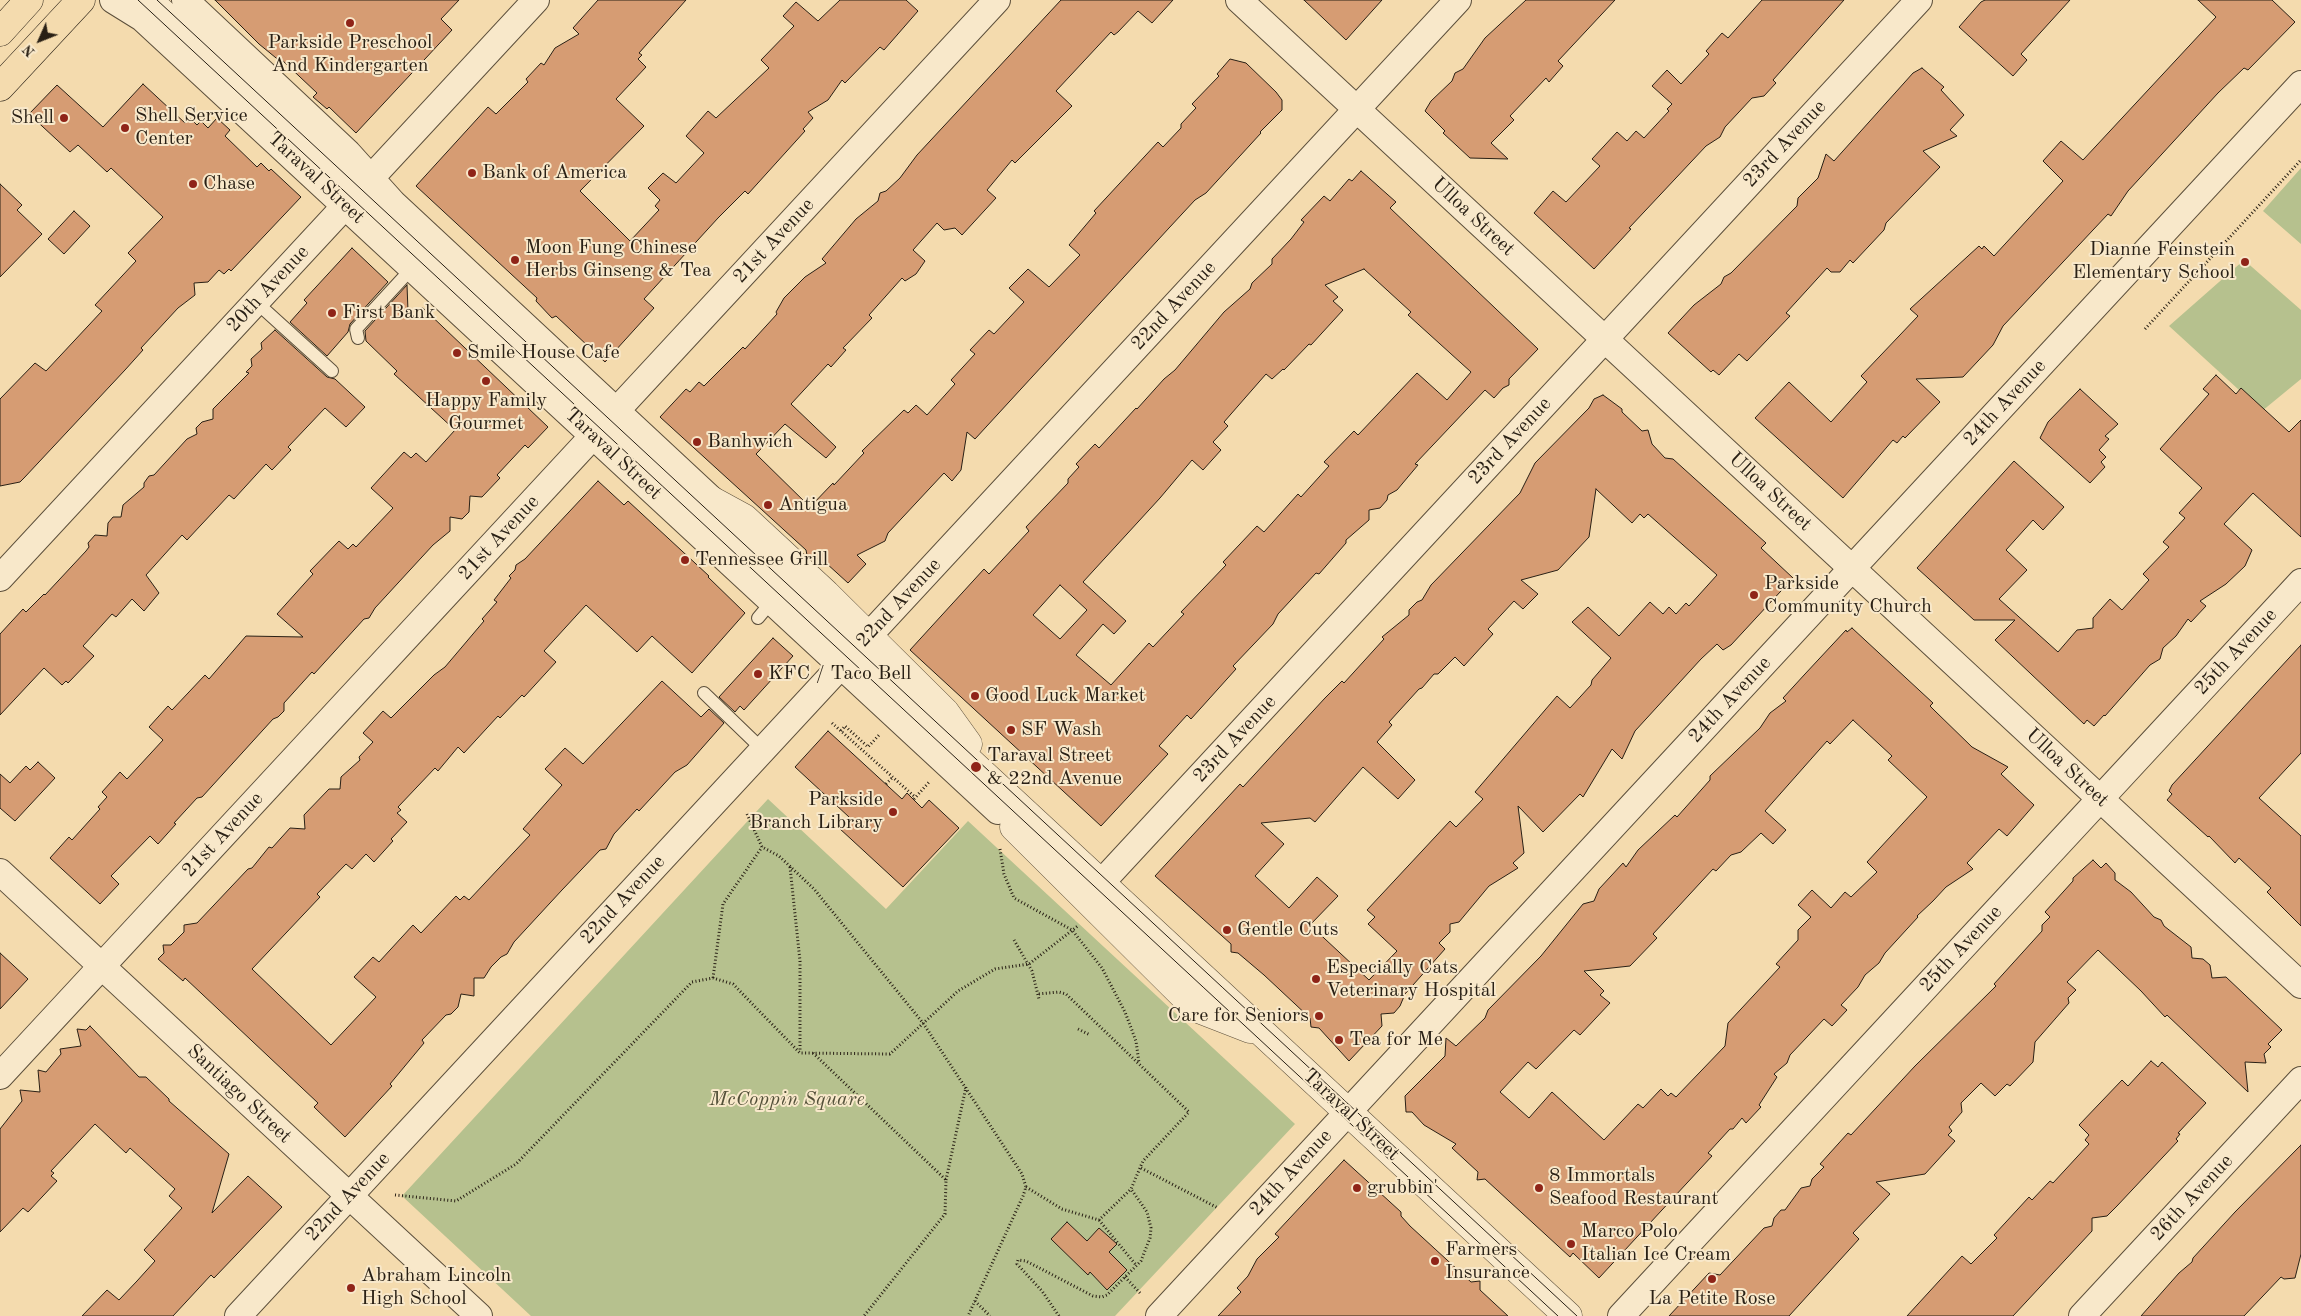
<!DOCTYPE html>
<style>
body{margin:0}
#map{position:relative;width:2301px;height:1316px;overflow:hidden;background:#f4dbae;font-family:"Old Standard TT",serif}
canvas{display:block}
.north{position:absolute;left:15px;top:15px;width:50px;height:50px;-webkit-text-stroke:4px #f8e8ca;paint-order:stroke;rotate:226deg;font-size:14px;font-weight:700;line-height:20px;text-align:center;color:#292015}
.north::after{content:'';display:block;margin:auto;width:18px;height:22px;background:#292015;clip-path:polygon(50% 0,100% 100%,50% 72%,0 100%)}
</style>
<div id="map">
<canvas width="2301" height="1316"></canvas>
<div class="north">N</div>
</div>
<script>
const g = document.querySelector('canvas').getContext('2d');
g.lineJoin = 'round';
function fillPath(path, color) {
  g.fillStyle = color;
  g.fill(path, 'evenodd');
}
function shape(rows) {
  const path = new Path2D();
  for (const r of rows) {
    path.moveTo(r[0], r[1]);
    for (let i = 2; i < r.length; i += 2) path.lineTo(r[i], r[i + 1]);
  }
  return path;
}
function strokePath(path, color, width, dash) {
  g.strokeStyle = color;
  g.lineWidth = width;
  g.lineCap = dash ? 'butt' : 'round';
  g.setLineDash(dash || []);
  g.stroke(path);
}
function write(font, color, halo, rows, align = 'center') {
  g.font = font + ' "Old Standard TT",serif';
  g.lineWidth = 4;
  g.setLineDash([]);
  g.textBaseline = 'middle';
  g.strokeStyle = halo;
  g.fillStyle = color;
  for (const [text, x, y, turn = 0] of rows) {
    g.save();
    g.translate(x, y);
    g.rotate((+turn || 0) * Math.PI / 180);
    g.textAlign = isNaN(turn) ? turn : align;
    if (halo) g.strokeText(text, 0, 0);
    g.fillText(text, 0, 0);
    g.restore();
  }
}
fillPath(shape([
 [2301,168,2301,244,2263,211],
 [2244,260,2301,310,2301,379,2262,411,2169,326],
 [768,799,886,909,968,821,1295,1124,1115,1316,531,1316,402,1196]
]), '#b6c18e');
const building = shape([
 [215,0,459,0,441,19,452,30,356,133,329,107,327,109,313,97,317,93,282,60,281,62,259,44,215,0],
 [598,0,686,0,639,53,642,55,638,59,646,67,616,99,644,126,580,191,630,241,659,210,655,206,660,200,648,188,663,173,676,183,704,153,686,136,708,111,716,118,769,68,761,60,794,26,783,16,796,2,818,21,840,0,906,0,918,11,884,50,880,47,845,83,842,80,828,100,808,112,813,118,803,129,805,131,748,194,745,191,718,218,644,299,654,308,605,362,556,316,552,318,536,301,537,298,416,186,488,107,496,114,528,82,526,79,541,63,544,65,555,48,579,34,573,28,598,0],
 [1061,0,1173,0,1152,23,1138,11,1118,32,1114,35,1111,32,1056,91,1072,106,1015,163,1012,160,987,190,996,198,962,235,955,228,944,230,937,223,913,250,925,261,916,274,905,281,902,278,869,315,872,318,843,348,846,350,831,367,828,364,791,404,836,447,826,458,785,424,756,454,810,507,833,483,834,485,864,453,862,451,904,410,908,413,916,405,927,415,955,384,951,380,975,354,970,350,989,330,994,334,1024,302,1009,288,1028,269,1049,287,1080,255,1069,245,1096,213,1094,211,1158,142,1163,147,1181,128,1181,124,1196,108,1192,104,1219,76,1217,74,1230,59,1246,63,1276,92,1282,100,1282,110,1260,132,1261,133,1206,193,1195,200,1169,228,975,439,967,432,961,470,952,481,944,473,888,533,885,541,857,555,866,564,848,583,826,563,825,565,818,559,811,558,807,555,806,550,660,417,686,389,690,392,699,382,704,386,743,347,745,349,777,314,776,312,784,298,805,277,826,263,822,259,856,219,878,201,880,193,886,191,900,178,917,155,1061,0],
 [1304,0,1382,0,1346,40,1304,0],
 [1526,0,1615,0,1558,61,1563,66,1549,82,1546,78,1510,116,1514,120,1491,143,1508,159,1470,158,1443,133,1445,131,1425,111,1431,101,1452,81,1455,73,1463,69,1485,38,1526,0],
 [1762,0,1844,0,1773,80,1776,83,1764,96,1752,98,1725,127,1720,137,1706,146,1629,228,1631,229,1594,269,1534,213,1553,191,1566,202,1600,166,1592,159,1617,132,1627,141,1636,131,1644,138,1669,111,1667,109,1672,104,1652,86,1667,70,1681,84,1709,54,1706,51,1722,33,1728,38,1762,0],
 [1985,0,2070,0,2021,54,2027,60,2013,76,1959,27,1981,2,1985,0],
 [2198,0,2272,0,2295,22,2248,70,2244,68,2218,93,2128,191,2111,216,2108,214,2003,326,1993,345,1963,377,1916,379,1940,402,1905,438,1903,436,1897,443,1893,440,1843,498,1755,418,1789,382,1831,422,1867,382,1861,376,1918,316,1910,309,1979,246,1982,249,1984,246,1994,256,2063,181,2043,161,2061,141,2083,160,2216,17,2198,0],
 [1922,68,1944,87,1941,90,1964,115,1950,130,1957,136,1923,151,1940,167,1886,223,1884,230,1853,263,1850,260,1840,272,1831,272,1827,268,1786,313,1790,316,1747,361,1739,354,1719,375,1713,370,1711,372,1668,333,1694,305,1721,284,1724,277,1731,273,1797,206,1798,198,1818,178,1826,154,1834,161,1913,73,1922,68],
 [143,84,185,123,190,118,197,125,201,121,208,128,217,118,230,130,225,136,257,167,261,163,269,171,271,169,301,197,231,271,229,269,224,274,219,270,208,282,194,283,195,295,178,308,141,348,143,350,125,370,24,478,20,482,0,486,0,399,35,363,46,371,102,311,95,305,136,261,128,253,163,217,111,168,107,172,78,145,70,152,29,114,57,85,103,127,143,84],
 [1361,171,1396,202,1390,208,1538,349,1509,379,1509,385,1503,388,1494,398,1485,390,1415,464,1418,465,1397,490,1388,495,1387,500,1380,508,1369,510,1369,520,1346,540,1346,543,1319,574,1316,573,1278,614,1273,624,1233,666,1236,669,1191,719,1187,715,1159,746,1168,754,1101,826,910,650,984,569,989,574,1029,531,1026,527,1068,483,1068,479,1079,467,1076,464,1095,444,1099,448,1136,408,1137,409,1164,379,1175,370,1224,312,1250,289,1252,283,1272,264,1272,259,1291,239,1304,222,1301,220,1324,196,1330,201,1349,179,1352,181,1361,171],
 [1364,269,1411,312,1408,315,1471,372,1447,400,1417,373,1358,435,1354,431,1324,462,1329,466,1301,497,1298,494,1264,532,1257,526,1223,562,1226,565,1181,612,1184,614,1153,647,1149,643,1111,685,1076,655,1103,624,1114,634,1126,621,1083,582,1160,498,1192,460,1203,470,1221,450,1213,442,1228,426,1224,422,1266,374,1272,379,1283,369,1284,370,1309,344,1311,345,1343,310,1333,301,1338,297,1325,285,1364,269],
 [1060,585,1087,610,1060,639,1033,615,1060,585],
 [0,184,22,205,17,210,42,234,0,277,0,184],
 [74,211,90,226,64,254,48,239,74,211],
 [352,248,388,282,350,324,348,332,327,356,290,322,307,303,304,300,352,248],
 [407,285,408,311,423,308,548,427,528,448,525,445,497,475,500,478,482,497,470,496,469,512,462,519,450,517,450,531,433,545,375,608,369,618,364,619,314,674,312,672,284,703,284,711,278,717,273,719,202,797,197,798,174,823,176,824,158,844,150,836,111,876,119,884,100,904,50,858,69,837,72,840,100,809,98,807,107,797,102,792,120,772,127,779,163,740,149,727,168,706,172,710,205,675,209,679,246,636,303,637,277,614,313,574,310,571,339,541,348,549,353,544,356,547,393,508,371,488,404,452,411,458,416,453,426,462,455,430,394,374,397,371,366,341,365,331,407,285],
 [275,330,327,377,335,379,365,407,346,427,325,408,288,447,291,450,272,470,266,464,234,499,229,495,187,540,182,535,146,575,159,593,144,611,132,599,116,617,112,614,83,646,94,656,68,683,66,681,62,685,44,668,0,715,0,634,23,609,26,612,44,594,45,595,86,551,89,547,88,543,95,535,107,536,108,523,113,517,121,517,123,505,144,487,144,483,149,476,154,475,187,439,197,434,196,428,202,422,213,419,213,409,249,373,246,372,252,366,251,359,262,349,261,343,275,330],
 [2216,375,2236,394,2241,388,2289,432,2301,420,2301,537,2253,493,2224,524,2252,550,2245,566,2226,584,2200,601,2206,606,2191,622,2188,619,2176,636,2163,648,2160,659,2150,665,2105,716,2104,715,2094,726,2087,720,2084,724,1995,640,2015,620,1974,620,1917,568,2014,461,2064,507,2043,530,2033,520,2006,550,2027,570,1999,599,2058,652,2077,630,2093,628,2093,618,2110,599,2122,610,2149,580,2143,574,2169,547,2163,542,2185,518,2179,513,2202,488,2160,449,2209,394,2203,389,2216,375],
 [2080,389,2118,424,2105,436,2109,439,2099,450,2106,457,2101,462,2105,467,2090,483,2040,438,2048,422,2080,389],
 [1603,395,1622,409,1622,412,1642,431,1648,430,1652,444,1665,458,1673,459,1766,543,1761,548,1793,578,1731,645,1723,650,1717,644,1701,659,1635,731,1622,759,1612,749,1583,797,1580,794,1543,832,1518,806,1524,853,1513,863,1518,868,1489,886,1459,922,1450,924,1450,932,1439,943,1445,949,1405,994,1400,1006,1394,1013,1381,1014,1382,1026,1349,1061,1319,1028,1311,1027,1310,1018,1264,975,1238,953,1231,952,1231,944,1155,876,1240,784,1243,787,1325,698,1342,681,1344,683,1384,639,1382,637,1409,615,1409,610,1417,602,1422,600,1431,585,1520,493,1535,463,1589,408,1594,399,1603,395],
 [1596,489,1632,523,1640,514,1644,518,1648,514,1717,575,1689,606,1686,603,1676,614,1669,607,1663,614,1650,602,1619,636,1588,607,1572,622,1611,658,1592,680,1591,685,1570,708,1557,696,1475,792,1483,799,1456,827,1450,821,1367,910,1375,917,1368,924,1397,951,1369,980,1310,925,1338,896,1317,877,1289,908,1255,876,1284,844,1261,823,1310,818,1315,822,1363,767,1398,799,1415,780,1377,742,1392,725,1389,722,1419,689,1422,688,1434,674,1438,674,1455,657,1464,666,1493,634,1488,629,1514,601,1523,609,1538,594,1521,580,1558,570,1589,537,1596,489],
 [598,481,624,505,628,501,709,576,708,577,745,613,692,673,652,636,637,652,586,605,544,651,556,662,524,697,522,695,500,718,498,716,464,753,458,747,438,771,435,768,398,807,401,810,397,813,407,822,391,839,393,841,374,862,366,854,352,869,346,864,317,894,320,897,252,969,331,1045,376,997,354,977,373,957,379,962,413,925,421,933,456,896,460,900,464,896,469,900,530,835,523,829,562,785,545,769,565,748,583,764,662,681,701,717,709,709,724,723,687,765,675,772,639,811,637,809,614,834,606,849,600,850,562,890,514,942,507,954,501,957,491,967,484,978,474,978,474,996,461,994,458,1007,451,1014,446,1015,422,1040,424,1043,390,1084,392,1086,345,1137,314,1107,318,1103,185,978,183,981,158,959,164,953,163,945,171,945,184,932,184,925,197,923,248,869,252,868,269,847,272,848,290,828,305,829,304,815,329,789,340,789,341,777,360,760,359,757,373,742,363,733,383,711,391,718,434,675,445,667,484,621,482,619,497,602,494,600,511,578,509,576,515,570,516,565,525,559,598,481],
 [1852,628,1933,703,1930,706,1935,711,1972,747,2008,767,2001,774,2034,805,2007,836,1999,829,1967,863,1973,869,1946,887,1933,901,1917,916,1918,917,1885,953,1879,963,1865,975,1858,987,1841,1005,1847,1010,1832,1026,1824,1019,1790,1055,1787,1063,1774,1074,1777,1077,1759,1105,1761,1107,1746,1123,1742,1118,1733,1129,1730,1129,1708,1153,1712,1156,1599,1278,1573,1253,1570,1257,1485,1179,1477,1180,1478,1172,1452,1148,1456,1144,1424,1125,1412,1112,1406,1112,1405,1096,1445,1056,1446,1038,1456,1046,1485,1018,1488,1010,1541,956,1583,904,1594,901,1599,889,1623,863,1626,867,1638,850,1675,815,1677,817,1710,780,1710,776,1760,728,1770,713,1786,701,1783,698,1805,674,1846,630,1847,632,1852,628],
 [1853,720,1892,756,1888,760,1927,797,1867,862,1877,872,1851,897,1845,892,1831,908,1812,890,1798,905,1811,917,1798,930,1798,940,1776,964,1780,967,1728,1023,1725,1046,1676,1097,1671,1093,1668,1096,1661,1089,1643,1108,1638,1104,1604,1140,1552,1092,1529,1118,1500,1092,1528,1062,1536,1069,1574,1030,1580,1035,1610,1003,1600,995,1604,991,1584,971,1630,966,1657,938,1653,934,1713,869,1716,871,1731,855,1741,852,1761,833,1773,844,1786,830,1765,811,1827,741,1830,744,1853,720],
 [773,638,793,656,744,710,740,706,735,712,719,697,773,638],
 [2301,645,2301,753,2259,798,2301,836,2301,926,2267,892,2271,888,2256,874,2239,858,2235,863,2209,836,2208,837,2167,800,2172,794,2169,791,2172,785,2301,645],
 [828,731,902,799,907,793,922,808,929,800,959,828,903,887,839,828,849,817,795,767,828,731],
 [38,762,55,778,15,821,0,808,0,774,10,783,26,766,30,770,38,762],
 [2093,860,2101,868,2106,863,2115,873,2115,880,2131,892,2154,917,2161,920,2164,926,2191,947,2192,958,2203,959,2210,965,2212,978,2226,977,2282,1030,2268,1044,2271,1047,2264,1054,2266,1063,2245,1062,2248,1092,2167,1015,2165,1017,2141,991,2098,950,2067,982,2076,990,2068,998,2069,1003,2035,1042,2033,1062,2010,1086,2007,1084,1995,1096,1981,1083,1961,1103,1962,1112,1949,1127,1952,1131,1948,1135,1955,1141,1925,1174,1876,1182,1890,1194,1853,1233,1859,1239,1789,1316,1669,1316,1709,1273,1720,1275,1764,1228,1772,1226,1774,1218,1781,1210,1785,1210,1801,1188,1810,1186,1812,1179,1824,1167,1820,1164,1848,1133,1851,1135,1915,1066,1996,986,1994,984,2042,931,2042,925,2050,917,2045,912,2073,881,2073,878,2093,860],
 [0,953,28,979,0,1009,0,953],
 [90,1026,139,1077,146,1077,169,1099,169,1101,229,1154,212,1213,248,1176,282,1207,214,1278,211,1275,173,1316,82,1316,107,1290,119,1300,137,1281,155,1261,144,1250,182,1208,169,1196,175,1189,130,1148,126,1153,95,1124,51,1171,54,1173,51,1176,57,1181,28,1212,23,1208,0,1232,0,1129,22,1101,20,1090,40,1092,38,1070,46,1072,61,1054,60,1049,81,1046,77,1029,86,1030,90,1026],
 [2151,1061,2158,1067,2162,1062,2206,1103,2178,1133,2180,1134,2176,1139,2178,1141,2117,1206,2107,1216,2092,1218,2092,1231,2013,1316,1907,1316,1962,1256,1971,1264,1997,1238,1994,1235,2029,1197,2032,1200,2050,1181,2053,1183,2089,1144,2085,1140,2089,1135,2079,1125,2122,1080,2128,1086,2151,1061],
 [2301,1145,2301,1254,2295,1278,2284,1279,2281,1277,2244,1316,2141,1316,2179,1273,2192,1262,2193,1258,2235,1212,2301,1145],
 [1344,1160,1401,1212,1401,1216,1410,1226,1471,1282,1480,1281,1480,1290,1508,1316,1218,1316,1241,1292,1237,1288,1248,1276,1257,1259,1279,1237,1275,1234,1344,1160],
 [1067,1222,1087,1241,1099,1228,1117,1244,1109,1252,1127,1270,1107,1290,1090,1272,1088,1275,1051,1239,1067,1222]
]);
fillPath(building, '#d69c73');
strokePath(building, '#292015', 1);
const service = shape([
 [256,302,332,371],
 [358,338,356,329,414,266],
 [758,618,773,600],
 [704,693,763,750]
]);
const minor = shape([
 [113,0,142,18,998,811],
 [185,0,348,153,393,203,711,499],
 [1239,0,2301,985],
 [0,578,536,0],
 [0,872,479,1316],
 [1101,883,1919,0],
 [0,1076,997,0],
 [238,1316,1458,0],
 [1159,1316,2301,84],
 [1621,1316,2301,582],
 [2082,1316,2301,1080]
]);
const tertiary = shape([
 [148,0,1568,1316],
 [689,488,744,518,826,594,945,712,968,744],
 [1014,827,1196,1008,1250,1029]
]);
const trunk = shape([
 [0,32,29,0],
 [0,87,81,0]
]);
strokePath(service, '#5c4f3b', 14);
strokePath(minor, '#5c4f3b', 28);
strokePath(tertiary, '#5c4f3b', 29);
strokePath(trunk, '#292015', 29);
strokePath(shape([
 [2145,329,2301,160],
 [832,723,915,797],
 [841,731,845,726,868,747,880,734],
 [886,784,893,777],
 [914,799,930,781],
 [747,814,762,847,779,856,814,889,923,1023,1022,1174,1026,1187,1023,1196,968,1316],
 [1000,849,1004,874,1014,898,1072,930,1102,968,1125,1012,1136,1041,1139,1063],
 [790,867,800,961,800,1052],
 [1014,940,1032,971,1039,999],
 [713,978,723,904,762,847],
 [1078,1029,1090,1035],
 [813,1053,946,1180,945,1214,864,1316],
 [1141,1168,1218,1208],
 [946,1180,966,1087],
 [1026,1187,1062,1209,1099,1220,1131,1189,1143,1161,1189,1112,1066,994,1059,992,1038,994],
 [395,1195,456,1201,516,1164,692,982,713,978,733,984,800,1053,890,1054,958,991,995,969,1029,964,1079,925],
 [1099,1220,1136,1265],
 [1125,1277,1140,1293],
 [975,1301,990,1316],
 [1059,1316,1042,1291,1017,1264,1018,1260,1026,1261,1093,1296,1102,1297,1107,1295,1141,1261,1150,1238,1151,1228,1147,1212,1131,1189]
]), '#292015', 3, [1, 2.5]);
strokePath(service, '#f8e8ca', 12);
strokePath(minor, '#f8e8ca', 26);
strokePath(tertiary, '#f8e8ca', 28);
strokePath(trunk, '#f4dbae', 28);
strokePath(shape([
 [138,0,1558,1316],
 [157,0,1577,1316]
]), '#292015', 1);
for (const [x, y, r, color] of [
 [350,23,5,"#8f2418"],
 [64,118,5,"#8f2418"],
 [125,128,5,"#8f2418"],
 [472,173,5,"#8f2418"],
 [193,184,5,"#8f2418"],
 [515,260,5,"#8f2418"],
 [2245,262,5,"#8f2418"],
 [332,313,5,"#8f2418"],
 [457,353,5,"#8f2418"],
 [486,381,5,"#8f2418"],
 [697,442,5,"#8f2418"],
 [768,505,5,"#8f2418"],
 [685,560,5,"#8f2418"],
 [1754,595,5,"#8f2418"],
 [758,674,5,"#8f2418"],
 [975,696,5,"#8f2418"],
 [1011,730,5,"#8f2418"],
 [976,767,6,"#8f2418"],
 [893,812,5,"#8f2418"],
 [1227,930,5,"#8f2418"],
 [1316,979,5,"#8f2418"],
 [1319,1016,5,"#8f2418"],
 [1339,1040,5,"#8f2418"],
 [1357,1188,5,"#8f2418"],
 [1539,1188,5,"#8f2418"],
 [1571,1244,5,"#8f2418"],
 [1435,1261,5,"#8f2418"],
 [1712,1279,5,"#8f2418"],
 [351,1288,5,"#8f2418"]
]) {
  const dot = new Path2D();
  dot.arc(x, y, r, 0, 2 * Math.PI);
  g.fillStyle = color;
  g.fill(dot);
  strokePath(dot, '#f8e8ca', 2);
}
write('20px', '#292015', '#f8e8ca', [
 ["Parkside Preschool",350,43,"center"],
 ["And Kindergarten",350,66,"center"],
 ["Shell Service",135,116],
 ["Center",135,139],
 ["Shell",54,118,"right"],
 ["Bank of America",482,173],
 ["Chase",203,184],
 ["Moon Fung Chinese",525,248],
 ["Herbs Ginseng & Tea",525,271],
 ["Dianne Feinstein",2235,250,"right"],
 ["Elementary School",2235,273,"right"],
 ["First Bank",342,313],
 ["Smile House Cafe",467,353],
 ["Happy Family",486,401,"center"],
 ["Gourmet",486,424,"center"],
 ["Banhwich",707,442],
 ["Antigua",778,505],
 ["Tennessee Grill",695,560],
 ["Parkside",1764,584],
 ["Community Church",1764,607],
 ["KFC / Taco Bell",768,674],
 ["Good Luck Market",985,696],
 ["SF Wash",1021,730],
 ["Taraval Street",987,756],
 ["& 22nd Avenue",987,779],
 ["Parkside",883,800,"right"],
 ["Branch Library",883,823,"right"],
 ["Gentle Cuts",1237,930],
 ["Especially Cats",1326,968],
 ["Veterinary Hospital",1326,991],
 ["Care for Seniors",1309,1016,"right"],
 ["Tea for Me",1349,1040],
 ["8 Immortals",1549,1176],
 ["Seafood Restaurant",1549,1199],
 ["grubbin'",1367,1188],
 ["Marco Polo",1581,1232],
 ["Italian Ice Cream",1581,1255],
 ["Farmers",1445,1250],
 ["Insurance",1445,1273],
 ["Abraham Lincoln",361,1276],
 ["High School",361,1299],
 ["La Petite Rose",1712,1299,"center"]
], 'left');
write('20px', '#292015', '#f8e8ca', [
 ["23rd Avenue",1785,144,-47],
 ["Taraval Street",316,178,43],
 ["Ulloa Street",1473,217,43],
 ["21st Avenue",774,241,-47],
 ["20th Avenue",268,289,-47],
 ["22nd Avenue",1174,306,-47],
 ["24th Avenue",2005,403,-47],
 ["23rd Avenue",1510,441,-47],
 ["Taraval Street",613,454,43],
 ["Ulloa Street",1770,492,43],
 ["21st Avenue",499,538,-47],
 ["22nd Avenue",899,603,-47],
 ["25th Avenue",2236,652,-47],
 ["24th Avenue",1730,700,-47],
 ["23rd Avenue",1235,739,-47],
 ["Ulloa Street",2067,768,43],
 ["21st Avenue",223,835,-47],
 ["22nd Avenue",623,900,-47],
 ["25th Avenue",1961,949,-47],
 ["Santiago Street",239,1094,43],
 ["Taraval Street",1351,1115,43],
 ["24th Avenue",1291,1173,-47],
 ["22nd Avenue",348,1197,-47],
 ["26th Avenue",2192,1198,-47]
]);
write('italic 20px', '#535039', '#f8e8ca', [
 ["McCoppin Square",787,1100]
]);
</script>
